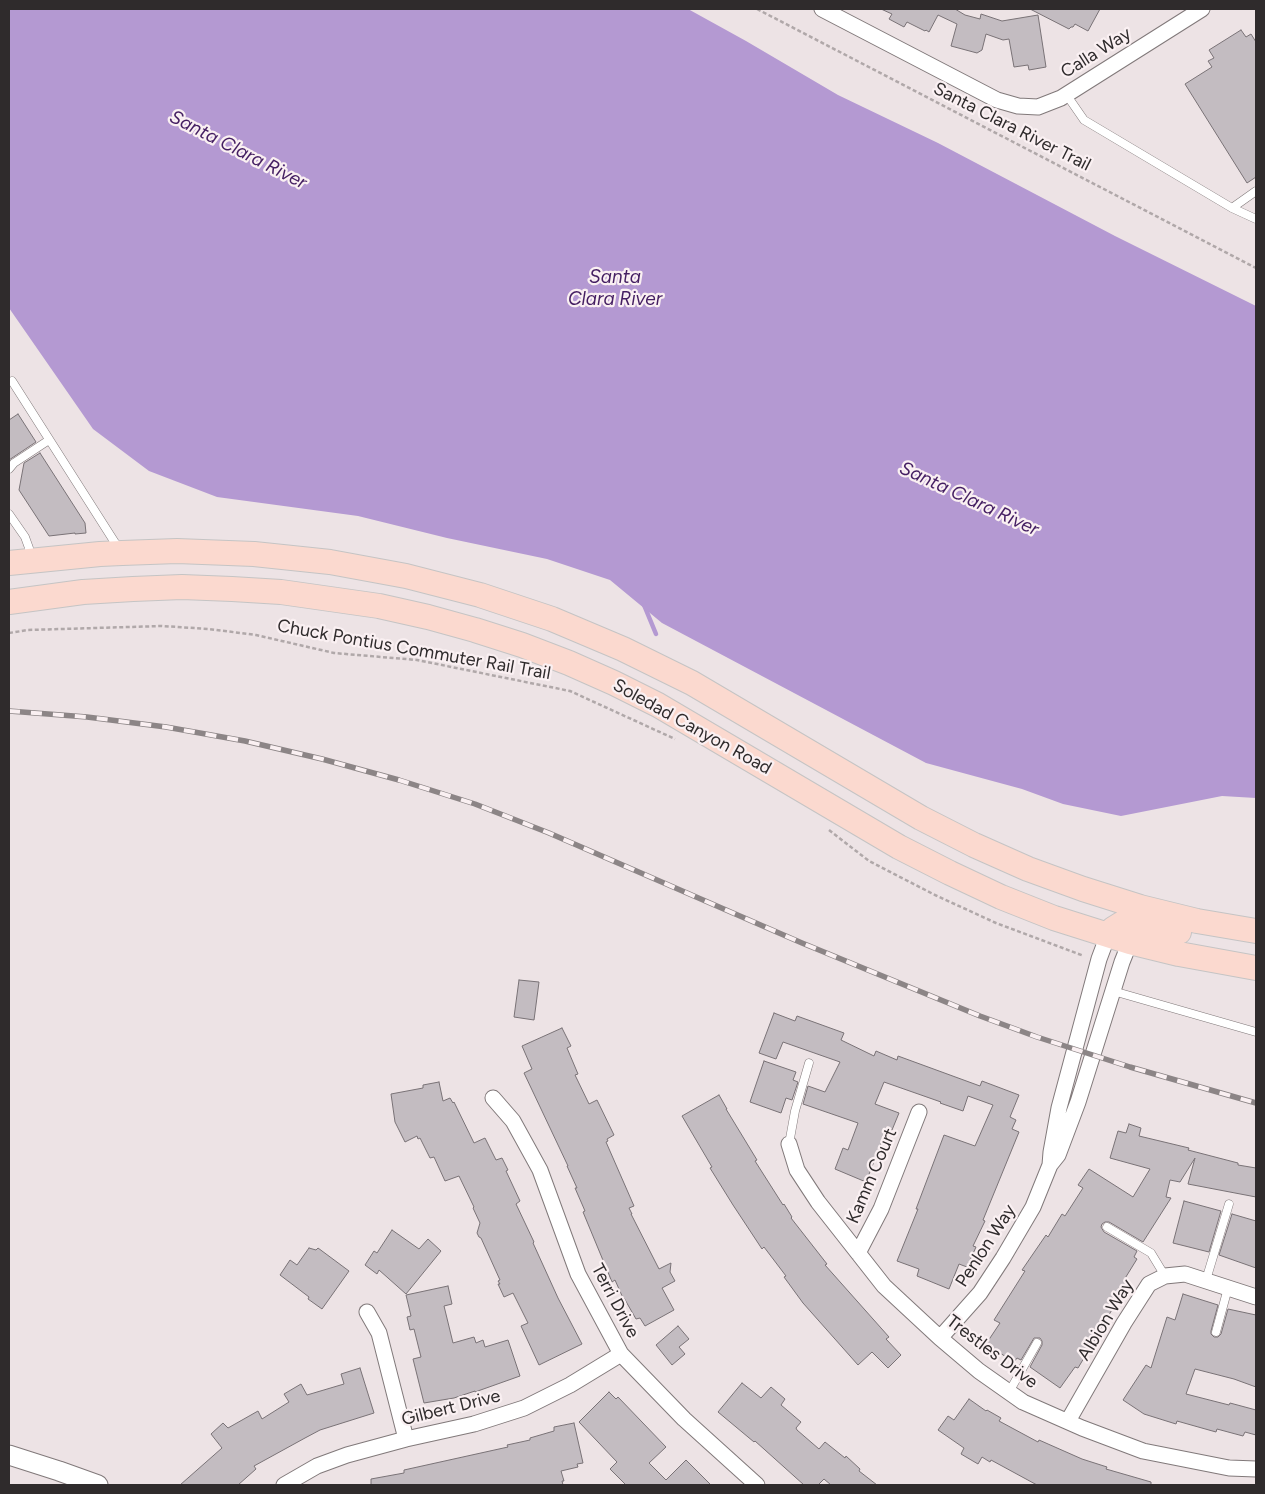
<!DOCTYPE html>
<style>
body{margin:0}
#map{position:relative;width:1265px;height:1494px;overflow:hidden;background:#ede3e5;font-family:Figtree,sans-serif}
canvas{display:block}
.frame{position:absolute;inset:0;border:10px solid #2f2b2c;pointer-events:none}
</style>
<div id="map">
<canvas width="1265" height="1494"></canvas>
<div class="frame"></div>
</div>
<script>
const g = document.querySelector('canvas').getContext('2d');
g.lineJoin = 'round';
function fillPath(path, color) {
  g.fillStyle = color;
  g.fill(path, 'evenodd');
}
function shape(rows) {
  const path = new Path2D();
  for (const r of rows) {
    path.moveTo(r[0], r[1]);
    for (let i = 2; i < r.length; i += 2) path.lineTo(r[i], r[i + 1]);
  }
  return path;
}
function strokePath(path, color, width, dash) {
  g.strokeStyle = color;
  g.lineWidth = width;
  g.lineCap = dash ? 'butt' : 'round';
  g.setLineDash(dash || []);
  g.stroke(path);
}
function write(font, color, halo, rows, align = 'center') {
  g.font = font + ' Figtree,sans-serif';
  g.lineWidth = 4.5;
  g.setLineDash([]);
  g.textBaseline = 'middle';
  g.strokeStyle = halo;
  g.fillStyle = color;
  for (const [text, x, y, turn = 0] of rows) {
    g.save();
    g.translate(x, y);
    g.rotate((+turn || 0) * Math.PI / 180);
    g.textAlign = isNaN(turn) ? turn : align;
    if (halo) g.strokeText(text, 0, 0);
    g.fillText(text, 0, 0);
    g.restore();
  }
}
fillPath(shape([
 [9,9,688,9,746,41,838,95,938,143,1115,236,1256,306,1256,798,1222,796,1121,816,1063,804,1022,789,926,763,662,623,610,580,547,559,447,538,358,516,217,497,149,471,93,429,9,308]
]), '#b499d2');
strokePath(shape([
 [644,605,656,634]
]), '#b499d2', 4.5);
const building = shape([
 [881,9,955,9,965,15,980,19,981,14,1002,21,1038,15,1046,67,1029,70,1028,65,1014,67,1009,39,1003,40,986,34,982,50,977,53,951,46,957,24,938,15,929,32,926,30,925,31,907,22,904,27,889,19,892,14,881,9],
 [1030,9,1100,9,1088,31,1075,24,1073,27,1071,27,1069,29,1030,9],
 [1241,30,1246,37,1251,34,1256,42,1256,177,1247,183,1185,84,1212,67,1208,61,1214,58,1209,50,1241,30],
 [18,414,36,442,9,460,9,420,18,414],
 [40,453,85,523,86,533,75,534,75,533,49,536,19,490,24,463,40,453],
 [519,980,539,982,534,1020,514,1017,519,980],
 [774,1013,795,1021,797,1016,844,1033,841,1040,874,1056,876,1051,897,1060,898,1056,980,1086,982,1081,1019,1095,1010,1117,1016,1120,1012,1129,1019,1132,983,1220,985,1221,973,1246,976,1247,967,1267,959,1264,949,1289,917,1276,919,1269,897,1261,918,1209,916,1209,944,1135,975,1146,993,1105,968,1096,963,1111,940,1103,941,1102,884,1082,875,1104,899,1113,892,1130,887,1128,866,1182,835,1169,843,1148,848,1150,858,1123,803,1104,808,1086,825,1092,840,1062,783,1042,776,1059,759,1053,774,1013],
 [562,1028,571,1046,567,1048,578,1074,575,1075,589,1104,597,1100,614,1135,607,1139,608,1141,606,1142,634,1206,629,1208,632,1214,631,1214,659,1269,671,1263,670,1272,675,1281,662,1288,674,1310,645,1326,640,1318,636,1319,624,1298,623,1298,615,1280,612,1282,583,1212,585,1211,575,1188,577,1188,567,1166,568,1166,524,1073,532,1069,522,1046,562,1028],
 [764,1061,796,1072,793,1080,798,1082,792,1100,786,1098,781,1113,750,1102,764,1061],
 [439,1082,443,1101,450,1098,453,1103,454,1102,474,1143,485,1138,496,1160,502,1158,508,1170,506,1171,520,1201,516,1204,534,1242,533,1243,558,1298,582,1344,539,1365,521,1326,528,1323,513,1293,504,1297,498,1284,500,1284,498,1281,500,1280,481,1238,479,1237,477,1233,480,1223,473,1208,474,1207,459,1176,445,1181,434,1157,430,1158,420,1138,418,1139,417,1136,405,1142,395,1122,391,1094,423,1088,423,1085,439,1082],
 [719,1095,727,1109,726,1109,757,1160,755,1161,783,1205,784,1204,792,1217,791,1218,827,1264,825,1265,889,1337,886,1339,901,1355,888,1368,872,1352,858,1365,803,1303,784,1277,786,1276,764,1247,762,1249,733,1205,710,1168,712,1167,682,1116,719,1095],
 [1129,1124,1141,1128,1139,1136,1189,1148,1188,1150,1238,1163,1238,1165,1256,1168,1256,1197,1188,1184,1195,1158,1180,1182,1170,1180,1166,1197,1171,1198,1143,1242,1109,1222,1105,1222,1102,1224,1101,1227,1104,1232,1137,1251,1134,1257,1137,1259,1124,1280,1129,1282,1099,1331,1100,1331,1078,1368,1075,1367,1060,1388,1030,1367,1042,1345,1042,1341,1040,1338,1034,1338,1021,1360,1017,1358,1014,1362,986,1344,1000,1323,994,1320,1025,1271,1022,1270,1046,1235,1048,1237,1062,1214,1065,1216,1083,1188,1078,1185,1089,1169,1133,1197,1150,1169,1110,1158,1118,1131,1126,1133,1129,1124],
 [1184,1201,1221,1211,1209,1252,1173,1243,1184,1201],
 [1232,1214,1256,1221,1256,1268,1219,1255,1232,1214],
 [392,1230,419,1249,428,1239,441,1251,406,1294,379,1270,377,1274,365,1265,374,1251,377,1253,392,1230],
 [309,1248,316,1250,318,1248,349,1271,322,1309,308,1299,309,1297,280,1275,290,1260,297,1265,309,1248],
 [448,1286,452,1304,444,1306,453,1343,474,1337,476,1343,483,1340,485,1347,508,1340,520,1376,475,1392,475,1391,454,1398,424,1403,413,1359,421,1357,414,1329,410,1330,407,1317,411,1316,406,1295,448,1286],
 [1183,1294,1218,1305,1211,1331,1211,1334,1214,1337,1218,1337,1221,1334,1228,1309,1256,1315,1256,1387,1234,1379,1195,1369,1186,1394,1229,1405,1230,1403,1256,1410,1256,1435,1245,1432,1243,1436,1217,1429,1216,1432,1177,1421,1176,1424,1144,1414,1123,1400,1146,1365,1151,1368,1167,1317,1175,1320,1183,1294],
 [678,1326,689,1339,679,1347,685,1354,672,1365,656,1345,678,1326],
 [360,1368,374,1413,320,1430,305,1438,254,1466,256,1469,238,1485,180,1485,222,1448,211,1434,223,1423,228,1428,258,1411,262,1419,289,1402,284,1394,301,1384,307,1395,344,1384,341,1374,360,1368],
 [742,1383,761,1398,771,1387,785,1399,781,1405,801,1422,796,1428,797,1430,819,1449,825,1442,845,1458,846,1456,860,1469,859,1471,877,1485,831,1485,824,1479,818,1485,804,1485,755,1441,754,1442,718,1412,742,1383],
 [609,1392,616,1399,618,1397,666,1447,649,1463,666,1480,686,1460,711,1485,626,1485,610,1469,617,1462,579,1422,609,1392],
 [969,1399,986,1411,987,1410,1001,1418,999,1421,1038,1442,1039,1440,1082,1459,1107,1467,1106,1469,1151,1482,1151,1485,1037,1485,991,1460,990,1462,982,1457,978,1464,961,1454,964,1448,938,1430,948,1416,954,1420,969,1399],
 [574,1423,583,1463,577,1464,578,1467,561,1471,564,1481,562,1481,563,1485,371,1485,371,1479,404,1473,404,1470,508,1447,507,1445,530,1440,530,1438,554,1431,554,1427,574,1423]
]);
fillPath(building, '#c3bcc1');
strokePath(building, '#797276', 1);
const service = shape([
 [1066,94,1084,120,1232,208,1256,219],
 [1232,208,1256,191],
 [12,381,119,549],
 [9,469,14,463,49,440],
 [9,514,25,537,29,548,30,559],
 [1113,991,1256,1032],
 [789,1144,795,1111,809,1063],
 [1107,1227,1151,1253,1165,1276],
 [1206,1280,1229,1204],
 [1216,1332,1228,1288],
 [1009,1392,1037,1343]
]);
const minor = shape([
 [822,9,997,100,1018,106,1038,107,1061,98,1202,9],
 [1108,935,1099,959,1059,1108,1051,1152,1050,1165,1058,1155,1078,1102,1122,962,1130,942],
 [493,1098,513,1121,540,1170,578,1274,621,1354,684,1419,757,1485],
 [789,1144,797,1170,818,1202,884,1286,940,1338,979,1371,1023,1402,1082,1428,1143,1451,1229,1468,1256,1469],
 [858,1253,881,1209,919,1112],
 [367,1312,379,1333,406,1439],
 [940,1338,980,1293,1003,1258,1033,1207,1050,1165],
 [1068,1421,1124,1323,1149,1284,1165,1276,1185,1274,1256,1297],
 [284,1485,317,1466,347,1455,406,1439,474,1424,524,1408,570,1385,621,1354]
]);
const tertiary = shape([
 [9,1455,59,1471,98,1485]
]);
const primary = shape([
 [9,563,100,554,122,553,177,551,254,554,330,562,406,576,480,595,552,619,623,649,692,683,921,818,974,845,1028,869,1083,889,1140,907,1197,921,1256,931],
 [9,602,83,592,133,589,182,587,232,589,281,592,379,606,428,617,475,630,522,645,569,663,614,683,658,705,899,847,950,873,1001,897,1054,918,1130,942,1179,954,1256,968],
 [1108,935,1113,929,1121,924,1130,923,1179,932]
]);
strokePath(service, '#81797a', 9);
strokePath(minor, '#81797a', 17);
strokePath(tertiary, '#81797a', 21);
strokePath(primary, '#c5c4c4', 26);
strokePath(shape([
 [757,9,1256,268],
 [9,633,28,630,162,626,209,629,256,635,334,653,417,660,570,691,675,739],
 [829,830,869,861,935,895,996,923,1084,956]
]), '#b0a8a9', 2.5, [4, 2.5]);
strokePath(service, '#fff', 8);
strokePath(minor, '#fff', 15);
strokePath(tertiary, '#fff', 19);
strokePath(primary, '#fbd9cf', 24);
const rail = shape([
 [9,711,87,717,166,727,245,741,322,759,399,780,475,804,549,833,802,943,980,1016,1037,1037,1130,1067,1256,1103]
]);
strokePath(rail, '#8c8586', 5.5);
strokePath(rail, '#faf0f2', 4, [11]);
write('18px', '#2f2b2c', '#faf0f2', [
 ["Calla Way",1096,53,-32],
 ["Santa Clara River Trail",1012,127,27],
 ["Chuck Pontius Commuter Rail Trail",414,650,10],
 ["Soledad Canyon Road",692,727,29],
 ["Kamm Court",872,1176,-67],
 ["Penlon Way",986,1246,-57],
 ["Terri Drive",615,1301,62],
 ["Albion Way",1106,1320,-59],
 ["Trestles Drive",992,1352,37],
 ["Gilbert Drive",451,1408,-14]
]);
write('italic 19px', '#441e62', '#faf0f2', [
 ["Santa Clara River",238,150,27],
 ["Santa",615,277],
 ["Clara River",615,299],
 ["Santa Clara River",969,499,25]
]);
</script>
